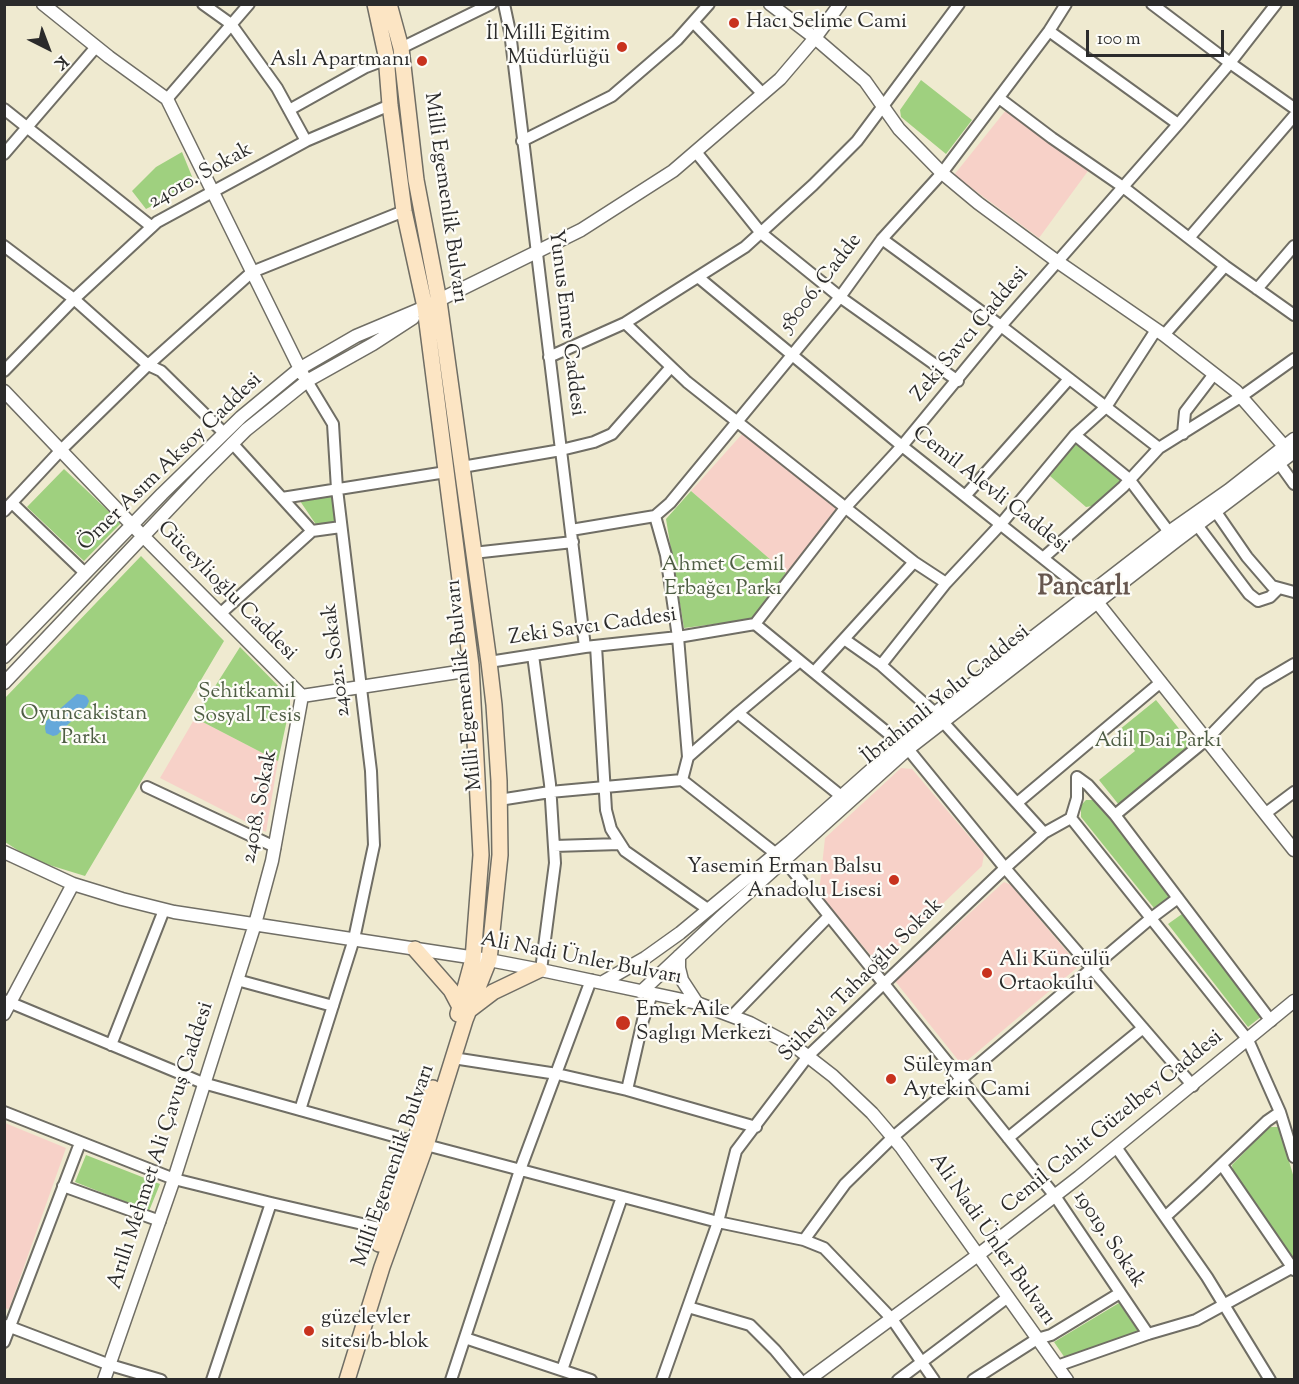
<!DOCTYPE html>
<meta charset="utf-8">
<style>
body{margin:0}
#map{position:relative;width:1299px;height:1384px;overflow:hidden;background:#efead0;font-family:"Sorts Mill Goudy",serif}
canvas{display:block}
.frame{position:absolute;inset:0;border:6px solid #2b2b2b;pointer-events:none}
.north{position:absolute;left:18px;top:18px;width:60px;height:60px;-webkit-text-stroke:4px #fdfcf7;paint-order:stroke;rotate:138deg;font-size:16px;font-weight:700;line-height:24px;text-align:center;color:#2b2b2b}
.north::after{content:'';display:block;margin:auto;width:21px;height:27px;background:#2b2b2b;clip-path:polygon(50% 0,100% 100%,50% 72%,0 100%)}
.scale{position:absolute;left:1086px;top:30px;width:138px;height:27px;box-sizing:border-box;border:3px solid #2b2b2b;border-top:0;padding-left:8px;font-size:18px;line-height:21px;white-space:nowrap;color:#2b2b2b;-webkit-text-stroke:4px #fdfcf7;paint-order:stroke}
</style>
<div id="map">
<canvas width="1299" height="1384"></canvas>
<div class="frame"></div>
<div class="north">K</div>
<div class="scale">100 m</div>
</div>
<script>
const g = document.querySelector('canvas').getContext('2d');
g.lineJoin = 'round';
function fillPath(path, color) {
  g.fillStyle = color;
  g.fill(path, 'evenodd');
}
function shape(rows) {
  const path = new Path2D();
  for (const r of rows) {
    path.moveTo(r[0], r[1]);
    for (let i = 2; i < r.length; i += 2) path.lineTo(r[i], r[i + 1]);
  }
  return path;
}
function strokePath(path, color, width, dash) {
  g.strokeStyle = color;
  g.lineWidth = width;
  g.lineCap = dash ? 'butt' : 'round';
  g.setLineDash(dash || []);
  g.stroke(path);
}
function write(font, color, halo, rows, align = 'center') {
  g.font = font + ' "Sorts Mill Goudy",serif';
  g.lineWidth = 4.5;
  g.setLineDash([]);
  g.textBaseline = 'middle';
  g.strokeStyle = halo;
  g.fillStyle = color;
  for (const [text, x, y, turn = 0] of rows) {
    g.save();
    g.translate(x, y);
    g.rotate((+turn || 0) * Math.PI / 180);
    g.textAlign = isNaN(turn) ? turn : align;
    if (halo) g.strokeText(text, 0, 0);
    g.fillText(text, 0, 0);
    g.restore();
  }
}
fillPath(shape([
 [1006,110,1088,171,1039,238,954,175],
 [743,433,839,511,786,573,691,491],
 [195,718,278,761,266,832,160,778],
 [901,768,912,769,984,854,982,866,879,965,819,894,825,838],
 [1004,882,1011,885,1079,966,962,1065,895,981],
 [5,1123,66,1148,9,1309,4,1308]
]), '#f7d1c8');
fillPath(shape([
 [921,80,972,120,946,154,901,117,900,110],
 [182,152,195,184,146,209,132,191,156,167],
 [1077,442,1124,480,1092,506,1086,507,1050,476],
 [64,469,121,523,84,561,27,507],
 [691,491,786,573,754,619,684,628,666,519],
 [333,494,335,521,317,526,300,501],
 [141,556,224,641,85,876,33,860,5,842,5,698],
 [240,647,290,698,290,706,278,761,195,718],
 [1156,700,1193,746,1119,805,1099,780,1135,751,1119,730],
 [1086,800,1095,800,1171,896,1154,908,1081,817,1081,805],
 [1182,914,1262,1016,1248,1027,1168,924],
 [1269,1127,1279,1127,1294,1178,1294,1263,1233,1172,1232,1165],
 [86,1155,160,1184,149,1211,75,1182],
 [1119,1303,1138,1331,1065,1358,1054,1342]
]), '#9fd07f');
fillPath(shape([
 [77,694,84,695,87,697,89,701,87,706,57,735,53,736,46,733,45,728,46,721]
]), '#65a8da');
const minor = shape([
 [203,4,231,24,277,88,306,141],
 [504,4,510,32,585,647],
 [1152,4,1230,63,1294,108],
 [693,22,763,94],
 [1049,31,1178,124],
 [401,48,491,4],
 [999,98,1052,138,1123,187,1225,266,1294,315],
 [167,99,249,4],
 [4,109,152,227],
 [289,110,366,67,387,59],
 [522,141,612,96,677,40,709,4],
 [696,152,761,233,840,297,958,381],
 [4,154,96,47],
 [1189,238,1294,116],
 [882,239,1001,326,1159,448],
 [4,246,74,299,148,365,161,371,224,433],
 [698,277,902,446,1088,594],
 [1257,289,1294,246],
 [625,323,687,382,914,562,946,583],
 [1164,335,1225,266],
 [549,357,625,323,745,247,813,185,857,141,959,4],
 [4,371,74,299,157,222,306,141,390,105],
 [1183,434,1185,412,1214,374],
 [1075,435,1129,479,1169,532],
 [1279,463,1294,484],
 [462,467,561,450,594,442,612,434,671,367],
 [965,496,1069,379],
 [282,498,446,472],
 [12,503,85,573],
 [4,511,61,450,148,365,252,272,404,211],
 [1216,512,1247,557,1272,586,1294,592],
 [655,516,666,555,678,637,688,757],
 [1197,525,1249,594,1258,601,1270,597,1278,589],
 [571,530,655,516,670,503,840,297,882,239,942,173,1049,31,1066,4],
 [312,531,341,527],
 [473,553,573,542],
 [1043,558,1123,487,1159,448,1242,396,1294,359],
 [220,614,312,531,232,443],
 [755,624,900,743],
 [844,639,881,665,935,713],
 [596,646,606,810,611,829,625,851,709,910],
 [533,655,550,784,555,863,541,970],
 [489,662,585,647,678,637,755,624,845,508,902,446,1001,326,1180,122,1230,63,1276,4],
 [881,665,946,583,1001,524,1075,435,1106,407,1156,330],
 [814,672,914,562],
 [738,713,841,796],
 [943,722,1044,833],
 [908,749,1005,868,1193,1086],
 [682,780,688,757,738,713,800,661],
 [147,787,275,847],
 [499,800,550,792,682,780,775,853],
 [1017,803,1161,682],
 [1266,813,1294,792],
 [1115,815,1206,740,1260,684,1294,664],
 [554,846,620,844],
 [785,861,1055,1196,1148,1334],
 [237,980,333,1006],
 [4,1000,203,1083,415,1142],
 [732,1016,829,916],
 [1271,1021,1115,815,1088,785,1077,777,1077,798,1071,818,1248,1040,1280,1112,1294,1157],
 [111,1045,164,910],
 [453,1058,557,1074,627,1090,756,1127],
 [627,1090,643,1020,652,994],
 [300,1110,354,939,374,845,371,771,337,489,333,424,307,381],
 [4,1112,174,1179,271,1203,384,1229],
 [1008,1138,1143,1028],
 [426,1145,718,1222,804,1240,824,1248,892,1319,934,1380],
 [1116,1147,1207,1277,1270,1380],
 [1222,1165,1294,1270],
 [63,1186,160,1221],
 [1165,1217,1200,1185,1267,1121,1280,1112],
 [804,1240,845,1184,893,1137,1150,919,1178,898],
 [688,1307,750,1325,775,1350,800,1380],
 [5,1325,110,1365,161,1380],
 [465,1338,591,1380],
 [4,1342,80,1143],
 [1057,1366,1148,1334,1196,1320,1293,1267],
 [562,1370,622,1197],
 [212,1380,271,1203],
 [451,1380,520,1170,591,980],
 [662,1380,718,1222,736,1151,808,1056,1005,868,1044,833,1071,818],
 [898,1380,1008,1297],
 [973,1380,1037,1339,1051,1335,1120,1293]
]);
const tertiary = shape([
 [43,4,109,57,167,99,303,375],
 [770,4,815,38,865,81,899,129,942,173,978,203,1058,262,1164,335,1236,391,1284,446],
 [4,391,132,525,302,696,471,670],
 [1093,597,1294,850],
 [4,657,162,494,241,417,299,369,356,336,425,307,581,230,673,171,780,79,815,38,840,4],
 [4,683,202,474,246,430,307,381,373,344,413,318],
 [4,852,73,884,122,899,174,912,489,960,541,970,697,1003,750,1023,797,1048,833,1076,872,1113,901,1147,1067,1380],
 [679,956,679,968,682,980,697,1003],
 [603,982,645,958,680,933,791,841,935,713,1169,532,1229,490,1294,439],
 [641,992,721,917,908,749,1176,541,1294,452],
 [4,1014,73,884],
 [104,1380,174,1179,255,924,272,861,302,696],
 [808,1380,978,1255,1079,1177,1294,1001]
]);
const secondary = shape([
 [375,4,386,55,390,105,404,211,425,307,471,665,481,855,473,959,458,1014],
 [415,949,451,990,460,1007],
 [468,1011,493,992,539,970],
 [379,1244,433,1088],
 [347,1380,382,1267,426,1145,465,1020,489,960,500,855,499,781,494,705,489,662,439,301,416,180,401,48,389,4]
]);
strokePath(minor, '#706e65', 14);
strokePath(tertiary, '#706e65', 15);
strokePath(secondary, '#706e65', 18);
strokePath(minor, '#fff', 10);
strokePath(tertiary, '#fff', 12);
strokePath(secondary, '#fce5c4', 15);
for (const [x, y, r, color] of [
 [734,23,6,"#c8321e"],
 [622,47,6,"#c8321e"],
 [422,61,6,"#c8321e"],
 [894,880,6,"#c8321e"],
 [987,973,6,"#c8321e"],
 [623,1023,8,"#c8321e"],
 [891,1079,6,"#c8321e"],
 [309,1331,6,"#c8321e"]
]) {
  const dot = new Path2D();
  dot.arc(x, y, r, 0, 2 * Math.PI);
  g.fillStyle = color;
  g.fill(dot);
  strokePath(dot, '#fdfcf7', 2);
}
write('21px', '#2b2b2b', '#fdfcf7', [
 ["Hacı Selime Cami",746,23],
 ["İl Milli Eğitim",610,35,"right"],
 ["Müdürlüğü",610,59,"right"],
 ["Aslı Apartmanı",410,61,"right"],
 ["Yasemin Erman Balsu",882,868,"right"],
 ["Anadolu Lisesi",882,892,"right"],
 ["Ali Küncülü",999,961],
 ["Ortaokulu",999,985],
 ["Emek Aile",636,1011],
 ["Saglıgı Merkezi",636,1035],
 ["Süleyman",903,1067],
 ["Aytekin Cami",903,1091],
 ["güzelevler",321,1319],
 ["sitesi b-blok",321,1343]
], 'left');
write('21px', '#2b2b2b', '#fdfcf7', [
 ["24010. Sokak",201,177,-29],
 ["Milli Egemenlik Bulvarı",444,198,82],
 ["58006. Cadde",822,284,-52],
 ["Yunus Emre Caddesi",565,323,83],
 ["Zeki Savcı Caddesi",971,335,-50],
 ["Ömer Asım Aksoy Caddesi",171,463,-44],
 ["Cemil Alevli Caddesi",990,491,38],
 ["Güceylioğlu Caddesi",226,592,45],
 ["Zeki Savcı Caddesi",593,628,-8],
 ["24021. Sokak",338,660,-97],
 ["Milli Egemenlik Bulvarı",466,685,-96],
 ["İbrahimli Yolu Caddesi",947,696,-39],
 ["24018. Sokak",261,807,-79],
 ["Ali Nadi Ünler Bulvarı",581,960,11],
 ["Süheyla Tahaoğlu Sokak",862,981,-45],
 ["Cemil Cahit Güzelbey Caddesi",1113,1123,-39],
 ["Arıllı Mehmet Ali Çavuş Caddesi",162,1146,-72],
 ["Milli Egemenlik Bulvarı",395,1166,-71],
 ["Ali Nadi Ünler Bulvarı",991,1240,55],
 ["19019. Sokak",1108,1240,56]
]);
write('21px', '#4e5d44', '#fdfcf7', [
 ["Ahmet Cemil",723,566],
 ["Erbağcı Parkı",723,590],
 ["Şehitkamil",247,693],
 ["Sosyal Tesis",247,717],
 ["Oyuncakistan",84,715],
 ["Parkı",84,739],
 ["Adil Dai Parkı",1158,742]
]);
write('bold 27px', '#66564e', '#fdfcf7', [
 ["Pancarlı",1084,589]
]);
</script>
